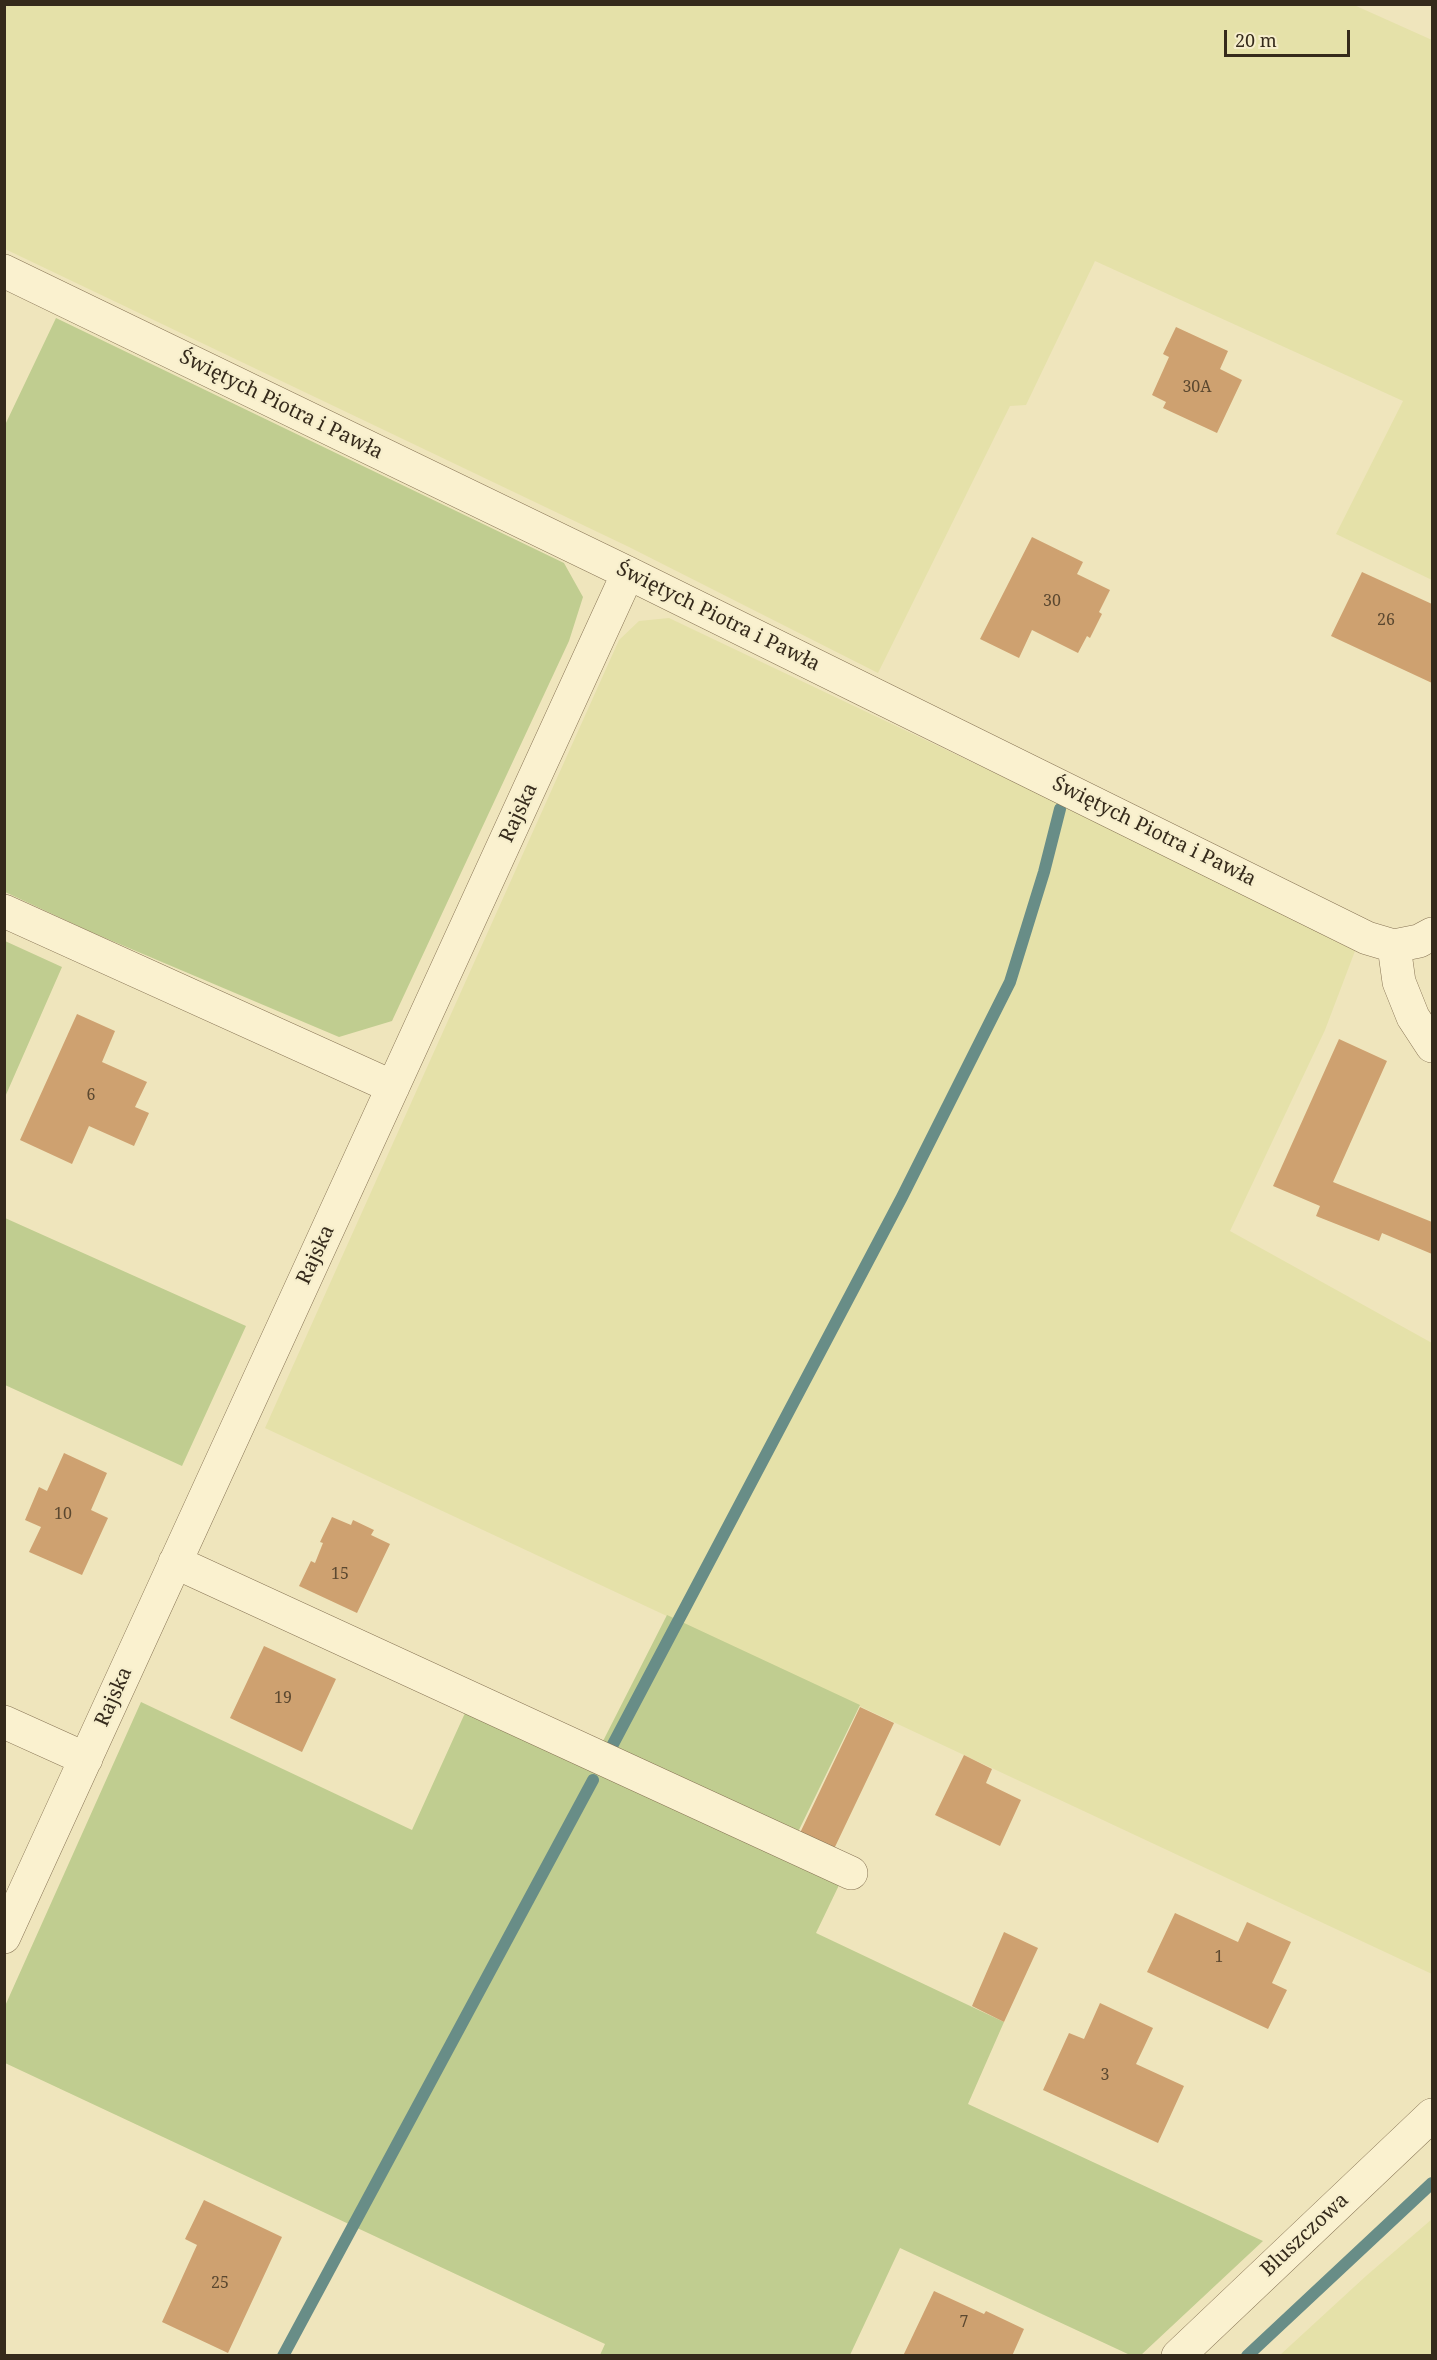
<!DOCTYPE html>
<meta charset="utf-8">
<style>
body{margin:0}
#map{position:relative;width:1437px;height:2360px;overflow:hidden;background:#efe5bc;font-family:"Noto Serif",serif}
canvas{display:block}
.frame{position:absolute;inset:0;border:6px solid #352a1b;pointer-events:none}
.scale{position:absolute;left:1224px;top:30px;width:126px;height:27px;box-sizing:border-box;border:3px solid #352a1b;border-top:0;padding-left:8px;font-size:18px;line-height:21px;white-space:nowrap;color:#352a1b;-webkit-text-stroke:4px #f6eecc;paint-order:stroke}
</style>
<div id="map">
<canvas width="1437" height="2360"></canvas>
<div class="frame"></div>
<div class="scale">20 m</div>
</div>
<script>
const g = document.querySelector('canvas').getContext('2d');
g.lineJoin = 'round';
function fillPath(path, color) {
  g.fillStyle = color;
  g.fill(path, 'evenodd');
}
function shape(rows) {
  const path = new Path2D();
  for (const r of rows) {
    path.moveTo(r[0], r[1]);
    for (let i = 2; i < r.length; i += 2) path.lineTo(r[i], r[i + 1]);
  }
  return path;
}
function strokePath(path, color, width, dash) {
  g.strokeStyle = color;
  g.lineWidth = width;
  g.lineCap = dash ? 'butt' : 'round';
  g.setLineDash(dash || []);
  g.stroke(path);
}
function write(font, color, halo, rows, align = 'center') {
  g.font = font + ' "Noto Serif",serif';
  g.lineWidth = 4.5;
  g.setLineDash([]);
  g.textBaseline = 'middle';
  g.strokeStyle = halo;
  g.fillStyle = color;
  for (const [text, x, y, turn = 0] of rows) {
    g.save();
    g.translate(x, y);
    g.rotate((+turn || 0) * Math.PI / 180);
    g.textAlign = isNaN(turn) ? turn : align;
    if (halo) g.strokeText(text, 0, 0);
    g.fillText(text, 0, 0);
    g.restore();
  }
}
fillPath(shape([
 [4,5,1354,5,1432,40,1432,580,1336,534,1403,401,1095,261,1026,405,1010,406,878,673,629,547,5,249],
 [669,618,1182,862,1355,951,1325,1030,1230,1231,1432,1343,1432,1974,265,1428,619,640,639,621],
 [1432,2219,1432,2355,1280,2355,1366,2276]
]), '#e5e1a9');
fillPath(shape([
 [56,318,564,563,583,597,569,641,392,1021,339,1037,91,932,5,892,5,425],
 [5,941,62,967,5,1097],
 [5,1218,246,1326,182,1466,5,1385],
 [667,1615,860,1705,797,1834,602,1743],
 [141,1702,412,1830,465,1713,841,1881,816,1933,1004,2022,968,2104,1263,2241,1141,2355,1130,2355,900,2248,850,2355,600,2355,605,2344,5,2063,5,2006]
]), '#c0cd90');
strokePath(shape([
 [611,1748,902,1197,1010,982,1044,872,1060,809],
 [283,2356,593,1780],
 [1247,2356,1432,2183]
]), '#688d87', 12);
fillPath(shape([
 [1176,327,1228,351,1220,369,1242,380,1217,433,1163,408,1166,402,1152,395,1169,357,1163,354],
 [1032,537,1083,562,1077,574,1110,590,1099,612,1102,614,1090,638,1087,636,1078,653,1032,630,1019,658,980,639],
 [1362,572,1432,604,1432,683,1331,636],
 [77,1014,115,1031,102,1062,147,1082,135,1107,149,1113,134,1146,89,1126,72,1164,20,1140],
 [1339,1039,1387,1061,1333,1182,1432,1222,1432,1254,1382,1233,1379,1241,1316,1216,1320,1206,1273,1186],
 [64,1453,107,1473,91,1510,108,1518,82,1575,29,1552,41,1527,25,1520,39,1487,47,1491],
 [332,1517,351,1525,353,1520,374,1530,371,1535,390,1544,357,1613,299,1586,311,1561,315,1563,323,1543,320,1542],
 [264,1646,336,1679,302,1752,230,1718],
 [860,1707,894,1723,834,1849,800,1833],
 [964,1755,992,1769,986,1783,1021,1800,1000,1846,935,1815],
 [1175,1913,1238,1942,1247,1922,1291,1942,1272,1983,1287,1990,1268,2029,1147,1972],
 [1004,1932,1038,1948,1004,2022,972,2006],
 [1100,2003,1153,2028,1136,2064,1184,2086,1158,2143,1043,2090,1069,2033,1084,2039],
 [204,2200,282,2237,228,2353,162,2322,197,2245,185,2239],
 [934,2291,984,2314,986,2311,1024,2329,1012,2356,903,2356]
]), '#cea170');
const minor = shape([
 [4,271,628,573,1367,938,1394,946,1419,941,1432,934],
 [4,911,393,1087],
 [1394,946,1399,982,1413,1017,1432,1046],
 [175,1562,851,1873],
 [4,1722,86,1759],
 [4,1937,628,573],
 [1178,2356,1432,2115]
]);
strokePath(minor, '#877455', 34);
strokePath(minor, '#faf1cf', 33);
write('16px', '#5b4830', null, [
 ["30A",1197,387],
 ["30",1052,601],
 ["26",1386,620],
 ["6",91,1095],
 ["10",63,1514],
 ["15",340,1574],
 ["19",283,1698],
 ["1",1219,1957],
 ["3",1105,2075],
 ["25",220,2283],
 ["7",964,2322]
]);
write('20px', '#352a1b', '#f6eecc', [
 ["Świętych Piotra i Pawła",281,405,26],
 ["Świętych Piotra i Pawła",718,617,26],
 ["Rajska",519,813,-65],
 ["Świętych Piotra i Pawła",1154,832,26],
 ["Rajska",316,1255,-65],
 ["Rajska",114,1697,-66],
 ["Bluszczowa",1305,2235,-43]
]);
</script>
